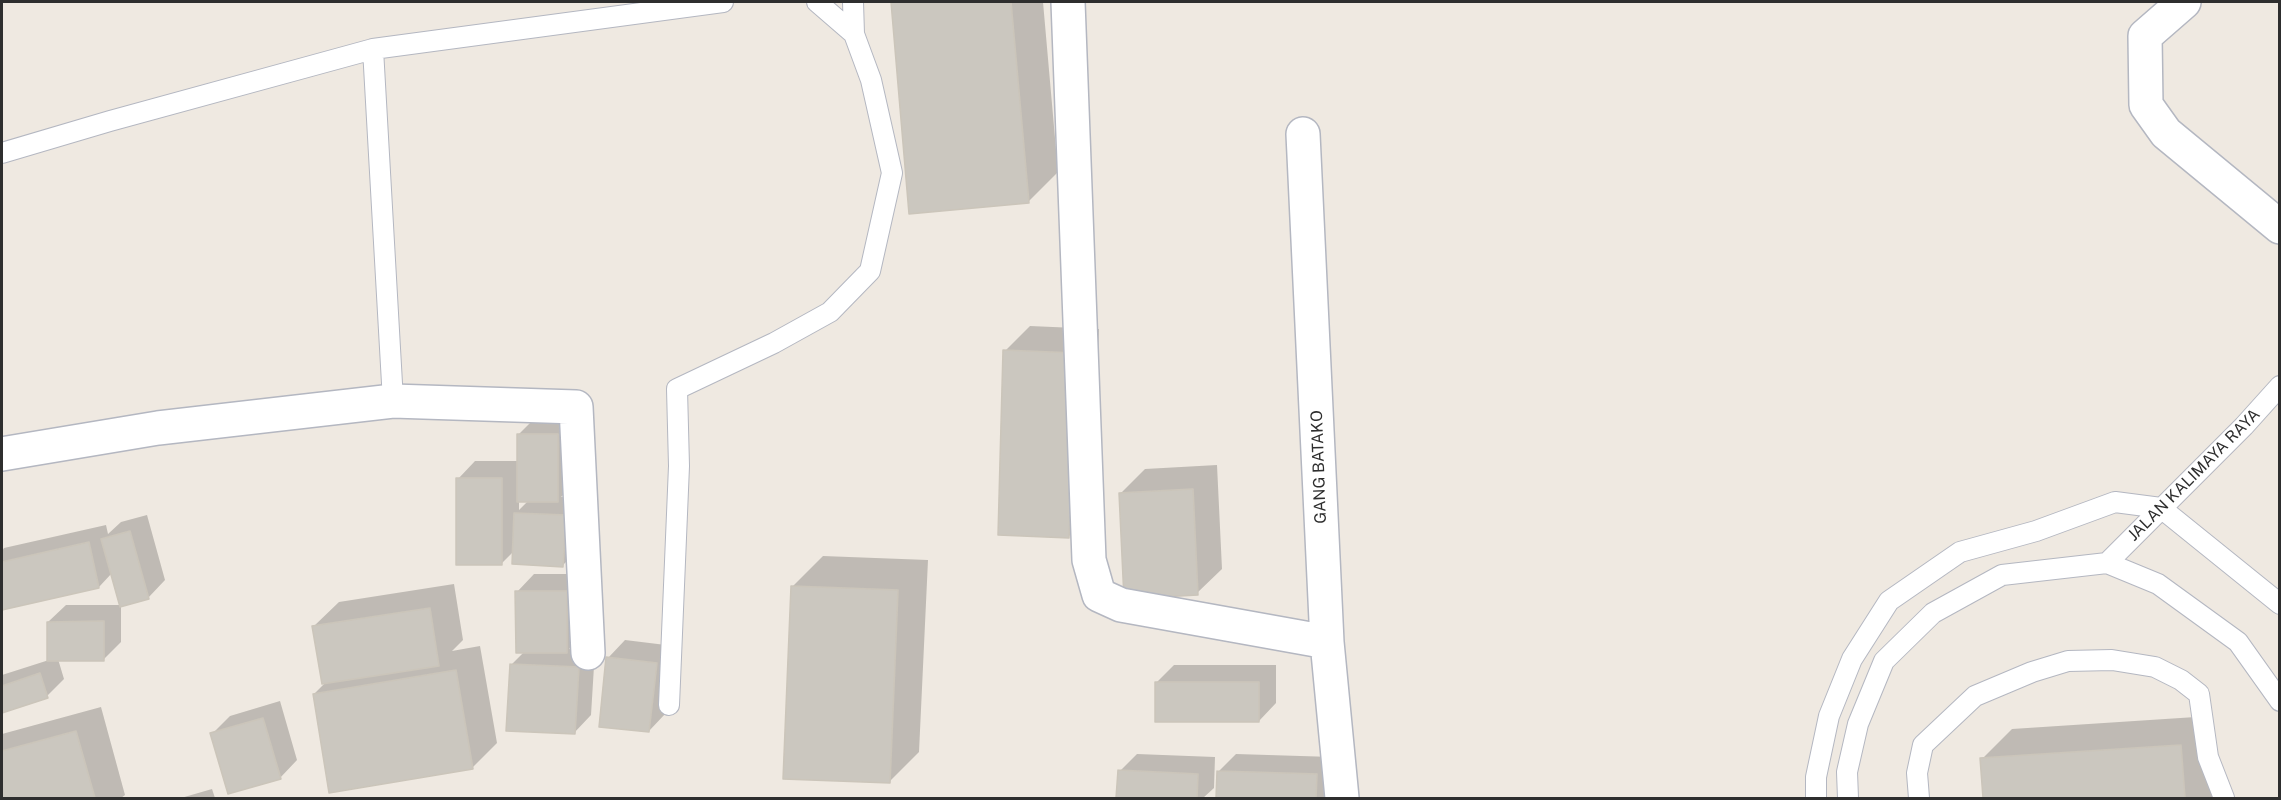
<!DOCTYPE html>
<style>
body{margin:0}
#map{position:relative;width:2281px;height:800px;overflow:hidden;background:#efe9e1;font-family:"Public Sans",sans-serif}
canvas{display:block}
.frame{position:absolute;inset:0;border:3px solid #2e2e2e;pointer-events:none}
</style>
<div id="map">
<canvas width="2281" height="800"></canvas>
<div class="frame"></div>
</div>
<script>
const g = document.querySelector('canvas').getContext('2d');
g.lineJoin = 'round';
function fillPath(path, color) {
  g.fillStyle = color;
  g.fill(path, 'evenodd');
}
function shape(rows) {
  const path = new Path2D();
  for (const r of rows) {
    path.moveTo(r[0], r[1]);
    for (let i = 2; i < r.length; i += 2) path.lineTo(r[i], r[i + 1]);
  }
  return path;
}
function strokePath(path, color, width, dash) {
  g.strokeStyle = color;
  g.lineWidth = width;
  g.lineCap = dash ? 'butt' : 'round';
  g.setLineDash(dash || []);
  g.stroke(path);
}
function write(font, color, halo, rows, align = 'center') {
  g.font = font + ' "Public Sans",sans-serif';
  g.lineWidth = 4.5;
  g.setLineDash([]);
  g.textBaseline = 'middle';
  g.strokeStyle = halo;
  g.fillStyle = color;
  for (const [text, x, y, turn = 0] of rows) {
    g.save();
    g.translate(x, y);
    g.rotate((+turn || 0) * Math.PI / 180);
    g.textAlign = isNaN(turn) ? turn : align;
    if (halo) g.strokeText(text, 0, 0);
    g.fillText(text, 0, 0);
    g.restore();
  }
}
fillPath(shape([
 [892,2,1043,2,1058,172,1028,202,911,212],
 [1030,326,1099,329,1093,511,1069,536,1005,351],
 [536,417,575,417,575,483,561,497,583,498,580,548,563,565,514,551,501,564,458,479,475,461,518,461,518,435],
 [529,500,519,510,519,501],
 [1217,465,1222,569,1197,593,1120,494,1145,469],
 [147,515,165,580,148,598,121,605,121,642,104,659,58,659,64,679,47,696,2,711,2,675,49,660,48,622,66,605,121,605,112,573,99,587,2,608,2,551,4,548,106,525,108,534,121,522],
 [823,556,928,560,919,752,889,782,793,586],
 [534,574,584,574,584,634,569,649,595,650,591,715,574,733,512,664,525,651,517,592],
 [454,584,463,640,452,651,480,646,497,743,472,768,314,694,327,681,314,626,339,602],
 [625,640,674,646,666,713,649,731,608,658],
 [1174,665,1276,665,1276,703,1259,721,1156,683],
 [280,701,297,760,280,778,212,734,230,716],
 [101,707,125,795,121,798,2,798,2,734],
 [2211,716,2216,798,1984,798,1982,759,2012,729],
 [1137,754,1215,757,1214,788,1203,798,1118,798,1120,771],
 [1236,754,1333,757,1327,798,1217,798,1218,772],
 [212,789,215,798,181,798]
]), '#0003');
const building = shape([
 [891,2,1011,2,1029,203,909,214,891,2],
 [1003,350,1075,353,1069,538,998,535,1003,350],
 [517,434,558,434,558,502,517,502,517,434],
 [456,478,502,478,502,565,456,565,456,478],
 [1193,489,1198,595,1124,599,1119,493,1193,489],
 [514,513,566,515,563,567,512,564,514,513],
 [130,531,149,599,120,607,101,539,130,531],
 [89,542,99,588,2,610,2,562,89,542],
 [791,586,898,590,890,783,783,779,791,586],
 [515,591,567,591,567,653,516,653,515,591],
 [430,608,439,666,322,684,312,626,430,608],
 [104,621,104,661,47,661,47,622,104,621],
 [606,657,657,663,649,732,599,727,606,657],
 [510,664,579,667,575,734,506,731,510,664],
 [456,670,473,769,329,793,313,694,456,670],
 [40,673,48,698,2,713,2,686,40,673],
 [1155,682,1259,682,1259,722,1155,722,1155,682],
 [263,718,281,779,228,794,210,733,263,718],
 [76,731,95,798,2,798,2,751,76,731],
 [2181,745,2185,798,1983,798,1980,758,2181,745],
 [1118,770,1198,774,1197,798,1116,798,1118,770],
 [1217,771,1317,774,1316,798,1216,798,1217,771]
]);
fillPath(building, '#cbc7bf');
strokePath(building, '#cbc5ba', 1.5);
const lane = shape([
 [817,2,854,34],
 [373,49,393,401],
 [2,153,110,121,373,49,723,2],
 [2107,563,2244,426,2280,386],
 [669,705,679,466,677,389,774,343,830,312,870,271,892,173,871,80,854,34,853,2],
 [1816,798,1816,777,1829,716,1852,659,1889,601,1960,552,2036,531,2115,502,2161,508,2280,604],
 [1848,798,1847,772,1858,724,1884,661,1933,613,2002,575,2107,563,2158,584,2238,642,2280,701],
 [1919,798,1917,773,1923,745,1975,696,2032,672,2068,661,2112,660,2155,667,2181,680,2199,694,2208,757,2224,798]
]);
const street = shape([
 [1068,2,1089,560,1099,595,1121,605,1327,642],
 [2184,2,2145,36,2146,105,2166,133,2280,227],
 [1303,134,1327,642,1342,798],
 [2,454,158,428,393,401,576,407,588,653]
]);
strokePath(lane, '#b4b7c1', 22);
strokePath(street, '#b4b7c1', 36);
strokePath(lane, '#fff', 20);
strokePath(street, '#fff', 33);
write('16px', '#2e2e2e', '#fff', [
 ["GANG BATAKO",1319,467,-92],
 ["JALAN KALIMAYA RAYA",2194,475,-45]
]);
</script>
